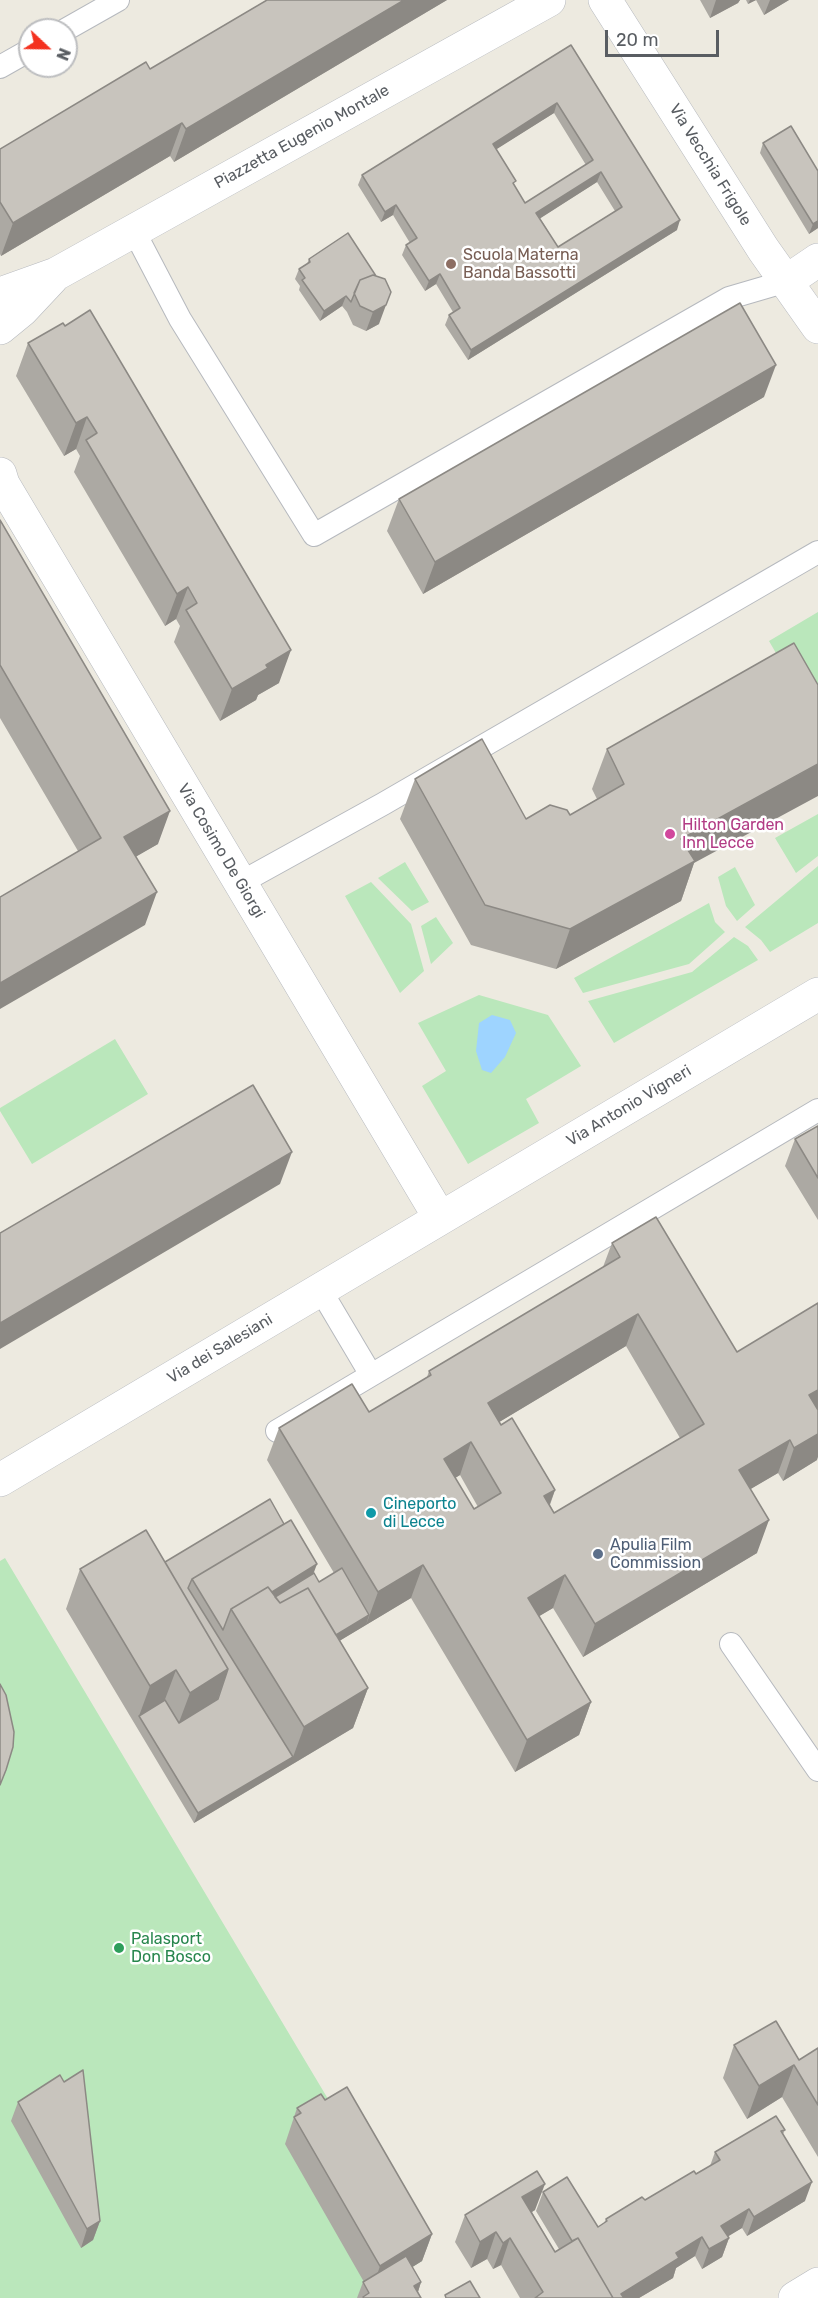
<!DOCTYPE html>
<style>
body{margin:0}
#map{position:relative;width:818px;height:2298px;overflow:hidden;background:#edeae0;font-family:Rubik,sans-serif}
canvas{display:block}
.north{position:absolute;left:18px;top:18px;width:60px;height:60px;box-sizing:border-box;background:#fff;border:2px solid #bdbec0;border-radius:50%;rotate:112deg;font-size:16px;font-weight:700;line-height:24px;text-align:center;color:#595d62}
.north::after{content:'';display:block;margin:auto;width:21px;height:27px;background:#f4311f;clip-path:polygon(50% 0,100% 100%,50% 72%,0 100%)}
.scale{position:absolute;left:605px;top:30px;width:114px;height:27px;box-sizing:border-box;border:3px solid #595d62;border-top:0;padding-left:8px;font-size:18px;line-height:21px;white-space:nowrap;color:#595d62;-webkit-text-stroke:4px #fff;paint-order:stroke}
</style>
<div id="map">
<canvas width="818" height="2298"></canvas>
<div class="north">N</div>
<div class="scale">20 m</div>
</div>
<script>
const g = document.querySelector('canvas').getContext('2d');
g.lineJoin = 'round';
function fillPath(path, color) {
  g.fillStyle = color;
  g.fill(path, 'evenodd');
}
function shape(rows) {
  const path = new Path2D();
  for (const r of rows) {
    path.moveTo(r[0], r[1]);
    for (let i = 2; i < r.length; i += 2) path.lineTo(r[i], r[i + 1]);
  }
  return path;
}
function strokePath(path, color, width, dash) {
  g.strokeStyle = color;
  g.lineWidth = width;
  g.lineCap = dash ? 'butt' : 'round';
  g.setLineDash(dash || []);
  g.stroke(path);
}
function write(font, color, halo, rows, align = 'center') {
  g.font = font + ' Rubik,sans-serif';
  g.lineWidth = 5;
  g.setLineDash([]);
  g.textBaseline = 'middle';
  g.strokeStyle = halo;
  g.fillStyle = color;
  for (const [text, x, y, turn = 0] of rows) {
    g.save();
    g.translate(x, y);
    g.rotate((+turn || 0) * Math.PI / 180);
    g.textAlign = isNaN(turn) ? turn : align;
    if (halo) g.strokeText(text, 0, 0);
    g.fillText(text, 0, 0);
    g.restore();
  }
}
fillPath(shape([
 [818,612,818,726,769,641],
 [818,814,818,856,796,873,775,838],
 [405,862,429,902,412,911,378,878],
 [818,866,818,923,770,952,761,940,745,927],
 [735,867,755,905,737,921,726,906,718,877],
 [371,882,411,924,424,971,400,993,345,896],
 [709,903,715,922,725,932,689,964,583,993,574,978],
 [436,917,453,943,431,964,421,926],
 [734,937,748,946,758,960,614,1043,588,1001,692,972],
 [479,995,548,1015,581,1066,526,1099,539,1123,468,1164,422,1086,446,1071,418,1023],
 [115,1039,148,1094,32,1164,0,1111,0,1108],
 [5,1558,337,2114,422,2261,362,2298,0,2298,0,1561]
]), '#bae7bb');
fillPath(shape([
 [492,1015,510,1020,516,1033,505,1057,491,1073,482,1070,476,1051,479,1023]
]), '#9ed4ff');
const service = shape([
 [65,30,118,0],
 [0,67,30,50],
 [134,231,180,319,314,535,729,298,787,281],
 [240,883,383,804,818,552],
 [320,1289,371,1375],
 [277,1431,818,1110],
 [731,1644,818,1770]
]);
const minor = shape([
 [787,281,818,260],
 [0,294,56,274,549,0],
 [0,328,22,310,52,278],
 [0,474,3,484,440,1218],
 [0,1480,818,994],
 [795,2298,818,2284]
]);
const tertiary = shape([
 [605,0,763,249,818,327]
]);
strokePath(service, '#b6b9be', 24);
strokePath(minor, '#b6b9be', 34);
strokePath(tertiary, '#b6b9be', 34);
strokePath(service, '#fff', 22);
strokePath(minor, '#fff', 33);
strokePath(tertiary, '#fff', 33);
fillPath(shape([
 [267,0,447,0,174,162,170,156,1,256,0,254,0,149,150,69],
 [700,0,740,0,738,3,710,18],
 [746,0,789,0,764,15,756,0,748,4],
 [571,45,677,230,468,360,445,325,449,315,453,312,436,284,425,291,402,255,406,245,410,243,393,215,381,222,358,185,362,175],
 [554,113,586,165,525,203,514,185,496,149],
 [597,182,615,211,558,247,540,218],
 [763,143,818,228,809,234,760,153],
 [348,233,379,324,366,331,353,325,347,312,342,306,320,321,299,290,300,286,295,279,299,269,307,264,309,259],
 [63,323,279,683,258,695,256,700,220,721,174,642,180,626,176,619,165,626,74,472,80,456,76,449,64,456,16,376,28,343],
 [764,397,423,594,387,531,399,499],
 [0,520,158,844,136,856,145,925,78,851,0,718],
 [607,749,694,863,681,901,556,969,471,945,400,819,415,779,526,819,570,815,597,799,592,789],
 [818,1126,818,1220,785,1166,795,1139],
 [612,1243,737,1352,817,1460,783,1481,778,1473,750,1489,757,1553,583,1657,553,1608,539,1616,591,1702,579,1735,515,1772,411,1598,339,1641,368,1688,353,1728,194,1823,66,1609,80,1569,165,1562,314,1573,319,1582,334,1573,267,1460,279,1428,369,1412,427,1377,429,1371,603,1267],
 [626,1346,680,1438,554,1513,550,1505,555,1490,499,1422],
 [460,1475,478,1507,474,1509,455,1478],
 [734,2045,799,2060,818,2048,818,2157,782,2097,747,2119,723,2078],
 [325,2100,432,2234,422,2261,412,2267,421,2282,418,2292,421,2298,357,2298,363,2282,364,2282,285,2144,297,2108],
 [18,2102,100,2221,93,2240,81,2248,11,2121],
 [785,2130,783,2134,805,2201,747,2236,742,2228,727,2236,729,2238,722,2257,702,2269,695,2256,676,2268,673,2278,639,2298,520,2298,501,2265,493,2269,487,2259,471,2268,455,2242,465,2215,535,2210,532,2212,555,2252,559,2249,536,2211,543,2192,598,2227,604,2223,606,2219,645,2200,710,2166,715,2152]
]), '#aca9a3');
fillPath(shape([
 [404,0,447,0,174,162,186,129],
 [716,0,740,0,738,3,710,18],
 [750,0,756,0,748,4],
 [770,0,789,0,764,15],
 [557,103,554,113,489,154,493,144],
 [182,123,170,156,1,256,13,223],
 [601,172,597,182,533,223,536,213],
 [396,205,393,215,381,222,385,212],
 [680,220,677,230,468,360,471,350],
 [818,221,818,228,809,234,813,224],
 [440,274,436,284,425,291,429,281],
 [346,296,342,306,320,321,324,311],
 [386,305,379,324,366,331,373,312],
 [776,365,764,397,423,594,435,562],
 [87,417,76,449,64,456,76,423],
 [188,587,176,619,165,626,177,594],
 [291,650,279,683,258,695,256,700,220,721,232,689,266,665],
 [818,764,818,796,694,863,681,901,556,969,570,929,681,839],
 [170,811,158,844,113,870,124,837],
 [157,892,145,925,0,1009,0,983],
 [292,1152,280,1184,0,1349,0,1323],
 [638,1314,626,1346,476,1436,488,1403],
 [818,1390,818,1416,809,1395],
 [818,1434,818,1457,817,1460,783,1481,794,1448],
 [790,1440,778,1473,727,1503,739,1470],
 [471,1442,460,1475,432,1492,444,1459],
 [555,1490,543,1522,544,1496],
 [769,1520,757,1553,583,1657,595,1624],
 [317,1564,310,1583,258,1615,257,1601],
 [423,1565,411,1598,366,1625,378,1592],
 [565,1575,553,1608,516,1630,528,1598],
 [369,1615,366,1625,311,1658,315,1648],
 [228,1669,214,1709,175,1733,190,1693],
 [176,1670,161,1710,139,1716,150,1686],
 [368,1688,353,1728,194,1823,198,1813,293,1757,304,1727],
 [591,1702,579,1735,515,1772,527,1740],
 [794,2065,782,2097,747,2119,759,2086],
 [812,2182,805,2201,747,2236,754,2217],
 [545,2184,535,2210,512,2224,522,2197],
 [749,2209,742,2228,714,2245,721,2226],
 [100,2221,93,2240,81,2248,87,2229],
 [496,2232,487,2259,471,2268,480,2242],
 [432,2234,422,2261,371,2293,380,2266],
 [702,2237,695,2256,676,2268,673,2278,639,2298,619,2298,621,2294,676,2253],
 [510,2238,501,2265,493,2269,503,2243],
 [729,2238,722,2257,702,2269,709,2249],
 [421,2282,416,2298,414,2286]
]), '#8c8984');
const building = shape([
 [267,0,404,0,186,129,182,123,13,223,0,202,0,149,146,62,150,69,267,0],
 [571,45,680,220,471,350,449,315,460,308,440,274,429,281,406,245,417,238,396,205,385,212,362,175,571,45],
 [557,103,593,160,525,203,513,183,516,181,493,144,557,103],
 [601,172,622,207,558,247,536,213,601,172],
 [791,126,818,171,818,221,813,224,763,143,791,126],
 [348,233,376,276,373,275,360,280,351,302,346,296,324,311,302,280,305,278,299,269,310,262,309,259,348,233],
 [373,275,385,279,391,292,386,305,373,312,360,306,354,293,360,280,373,275],
 [740,303,776,365,435,562,399,499,740,303],
 [90,310,291,650,266,665,268,668,232,689,186,610,197,603,188,587,177,594,86,440,97,433,87,417,76,423,28,343,63,323,65,326,90,310],
 [0,520,170,811,124,837,157,892,0,983,0,897,101,838,0,665,0,520],
 [794,643,818,685,818,764,681,839,695,861,570,929,485,905,415,779,482,739,526,819,550,805,567,810,570,815,624,784,607,749,794,643],
 [253,1085,292,1152,0,1323,0,1233,253,1085],
 [818,1126,818,1178,795,1139,818,1126],
 [656,1217,737,1352,818,1303,818,1390,809,1395,818,1410,818,1434,794,1448,790,1440,739,1470,769,1520,595,1624,565,1575,528,1598,591,1702,527,1740,423,1565,378,1592,279,1428,352,1384,369,1412,431,1375,429,1371,620,1257,612,1243,656,1217],
 [638,1314,704,1424,554,1513,544,1496,555,1490,512,1418,501,1425,488,1403,638,1314],
 [471,1442,501,1493,474,1509,444,1459,471,1442],
 [270,1499,284,1524,192,1579,188,1588,293,1757,198,1813,139,1716,165,1700,179,1723,218,1699,228,1669,165,1562,270,1499],
 [291,1520,317,1564,272,1592,268,1587,231,1609,223,1630,192,1579,291,1520],
 [146,1530,228,1669,190,1693,176,1670,150,1686,80,1569,146,1530],
 [342,1568,369,1615,336,1635,308,1588,280,1603,275,1597,314,1573,319,1582,342,1568],
 [268,1587,280,1603,308,1588,368,1688,304,1727,231,1609,268,1587],
 [0,1684,6,1695,14,1732,13,1747,6,1770,0,1785,0,1684],
 [776,2021,799,2060,818,2048,818,2105,794,2065,759,2086,734,2045,776,2021],
 [83,2070,100,2221,87,2229,18,2102,60,2075,64,2082,83,2070],
 [347,2087,432,2234,380,2266,294,2117,301,2113,297,2108,321,2094,325,2100,347,2087],
 [776,2116,785,2130,781,2131,812,2182,754,2217,749,2209,721,2226,729,2238,709,2249,702,2237,676,2253,679,2258,621,2294,624,2298,613,2298,578,2238,572,2241,543,2192,567,2177,598,2227,607,2221,606,2219,642,2197,645,2200,694,2171,696,2174,720,2160,715,2152,776,2116],
 [537,2171,545,2184,522,2197,555,2252,578,2238,613,2298,535,2298,543,2292,510,2238,503,2243,496,2232,480,2242,465,2215,537,2171],
 [406,2256,421,2282,414,2286,421,2298,364,2298,363,2297,369,2293,363,2282,406,2256],
 [470,2281,480,2298,446,2298,445,2295,470,2281]
]);
fillPath(building, '#c8c4bd');
strokePath(building, '#8c8984', 1.5);
for (const [x, y, r, color] of [
 [451,264,6,"#8d6e63"],
 [670,834,6,"#d1479c"],
 [371,1513,6,"#0f9aa8"],
 [598,1554,6,"#5c6f8a"],
 [119,1948,6,"#2e9e5b"]
]) {
  const dot = new Path2D();
  dot.arc(x, y, r, 0, 2 * Math.PI);
  g.fillStyle = color;
  g.fill(dot);
  strokePath(dot, '#fff', 2);
}
write('16px', '#595d62', '#fff', [
 ["Piazzetta Eugenio Montale",302,137,-29],
 ["Via Vecchia Frigole",710,165,58],
 ["Via Cosimo De Giorgi",221,851,59],
 ["Via Antonio Vigneri",629,1106,-31],
 ["Via dei Salesiani",220,1349,-31]
]);
write('16px', '#785e54', '#fff', [
 ["Scuola Materna",463,255],
 ["Banda Bassotti",463,273]
], 'left');
write('16px', '#b23c85', '#fff', [
 ["Hilton Garden",682,825],
 ["Inn Lecce",682,843]
], 'left');
write('16px', '#0d838f', '#fff', [
 ["Cineporto",383,1504],
 ["di Lecce",383,1522]
], 'left');
write('16px', '#4e5e75', '#fff', [
 ["Apulia Film",610,1545],
 ["Commission",610,1563]
], 'left');
write('16px', '#27864d', '#fff', [
 ["Palasport",131,1939],
 ["Don Bosco",131,1957]
], 'left');
</script>
